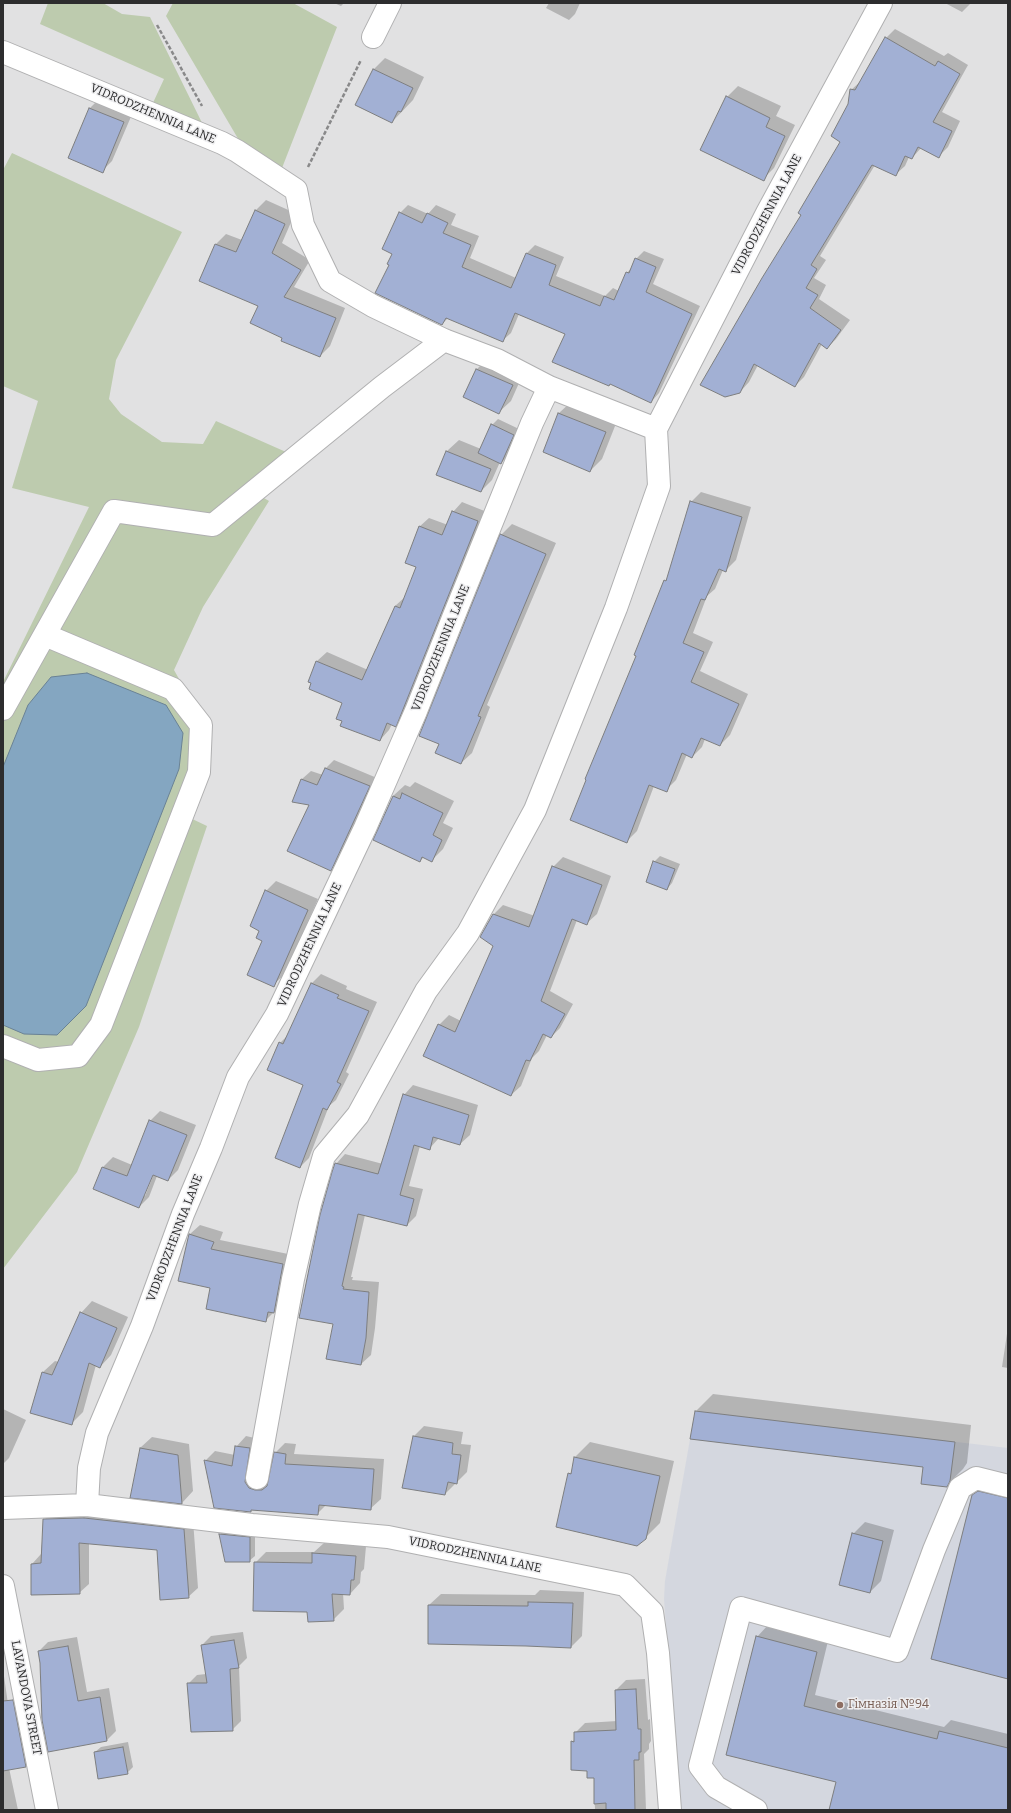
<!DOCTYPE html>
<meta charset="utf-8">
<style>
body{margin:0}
#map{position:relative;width:1011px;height:1813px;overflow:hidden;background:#e1e1e2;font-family:Bitter,serif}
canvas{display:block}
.frame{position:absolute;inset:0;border:4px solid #2d2d2e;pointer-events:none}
</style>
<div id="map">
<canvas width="1011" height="1813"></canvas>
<div class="frame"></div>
</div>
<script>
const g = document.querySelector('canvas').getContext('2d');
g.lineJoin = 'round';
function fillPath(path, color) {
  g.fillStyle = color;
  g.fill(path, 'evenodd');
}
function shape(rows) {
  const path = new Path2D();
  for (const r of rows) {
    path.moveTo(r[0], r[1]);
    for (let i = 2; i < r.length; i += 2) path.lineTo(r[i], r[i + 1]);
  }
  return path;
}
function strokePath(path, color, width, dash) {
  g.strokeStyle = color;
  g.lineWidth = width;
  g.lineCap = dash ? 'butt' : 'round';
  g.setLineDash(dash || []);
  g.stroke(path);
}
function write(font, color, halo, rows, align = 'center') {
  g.font = font + ' Bitter,serif';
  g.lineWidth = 3;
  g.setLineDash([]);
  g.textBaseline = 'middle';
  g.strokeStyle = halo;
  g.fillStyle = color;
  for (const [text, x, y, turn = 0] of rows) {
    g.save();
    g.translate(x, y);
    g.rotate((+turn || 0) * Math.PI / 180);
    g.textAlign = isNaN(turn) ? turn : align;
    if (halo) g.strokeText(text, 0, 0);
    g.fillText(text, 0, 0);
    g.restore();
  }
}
fillPath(shape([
 [695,1411,1008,1448,1008,1810,680,1810,664,1599,665,1581]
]), '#d4d7df');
fillPath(shape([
 [48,3,103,3,122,14,150,17,206,131,152,105,164,79,40,24],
 [173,3,293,3,337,27,282,168,240,142,166,16],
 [12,153,182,232,116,360,109,399,121,414,162,442,203,444,216,421,286,452,257,494,269,501,203,607,174,670,206,727,186,816,207,826,139,1027,77,1172,3,1269,3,682,89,507,12,488,38,401,3,386,3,170]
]), '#bdcbae');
const water = shape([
 [87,673,166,705,183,733,179,769,86,1006,57,1035,24,1034,3,1025,3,767,28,705,51,677,87,673]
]);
fillPath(water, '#84a6c1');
strokePath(water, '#6a8295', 1);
fillPath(shape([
 [334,3,344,3,341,6],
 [549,3,580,3,575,14,569,20,546,8],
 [945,3,971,3,962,12],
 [895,29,944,56,948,53,968,65,942,112,960,121,948,147,939,156,921,148,912,158,909,157,905,166,895,175,875,165,820,256,826,260,814,278,826,285,819,299,850,320,836,339,827,348,822,344,804,377,795,386,758,365,749,382,740,392,802,215,842,141,851,90,861,81,886,38],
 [385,58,424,77,413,100,392,122,356,105,374,69],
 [738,86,781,106,776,116,795,125,774,168,763,179,701,149,727,97],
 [100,98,133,112,112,161,102,171,90,108],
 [266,200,295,213,282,243,310,260,294,287,345,308,330,346,320,356,284,337,260,306,200,280,216,244,226,234,242,240,256,210],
 [408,205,428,214,436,205,456,214,451,225,479,236,470,258,516,278,527,253,535,245,564,257,556,276,605,296,613,288,619,291,627,273,632,267,636,259,644,251,664,259,653,284,700,306,659,393,651,402,611,383,609,385,566,333,519,314,511,333,502,341,448,318,442,324,390,265,400,213],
 [488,358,523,374,511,401,499,412,464,396,477,369],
 [571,402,617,421,602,459,590,471,544,452,559,413],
 [498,419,519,429,507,457,501,463,500,462,492,480,481,491,438,475,447,451,459,440,481,449,492,425],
 [701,492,751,507,736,560,726,570,723,570,715,589,707,596,693,633,713,642,700,671,748,694,730,735,720,745,705,739,702,747,692,757,687,754,676,780,666,790,654,786,637,831,627,841,638,656,665,581,668,578,691,502],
 [462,502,487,512,405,716,395,725,392,724,389,730,380,740,344,721,343,702,309,681,317,661,327,652,368,670,395,606,405,597,418,567,419,527,429,518,448,525,453,512],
 [512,524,556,543,487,705,490,707,472,753,461,763,440,743,501,535],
 [334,760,377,778,339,861,330,870,311,804,293,801,302,779,311,771,323,775,326,768],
 [415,782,454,801,443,823,453,828,443,849,432,860,424,857,420,861,393,796,405,785,410,787],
 [660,856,680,864,672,883,667,889,654,862],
 [563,857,611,876,597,914,587,923,577,920,550,991,573,1004,560,1028,551,1037,547,1035,539,1051,532,1058,521,1086,511,1095,439,1025,449,1015,461,1021,495,946,493,915,503,905,535,916,553,867],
 [276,881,318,899,284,975,273,985,261,930,266,891],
 [321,974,347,986,346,989,377,1002,346,1072,349,1074,336,1100,329,1106,309,1158,300,1167,305,1085,280,1043,290,1033,312,983],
 [413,1085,478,1105,470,1135,460,1144,439,1138,429,1149,420,1146,409,1186,423,1189,416,1216,407,1225,365,1215,351,1277,353,1277,352,1280,379,1282,375,1328,371,1355,361,1364,334,1323,336,1164,345,1154,383,1164,404,1095],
 [160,1111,196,1125,178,1170,168,1180,157,1176,149,1197,139,1207,94,1189,103,1167,113,1157,132,1165,150,1121],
 [153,1170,155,1171,145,1196,143,1196],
 [200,1225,223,1232,220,1240,293,1255,284,1302,265,1321,211,1287,179,1280,190,1234],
 [92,1301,128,1317,111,1355,100,1367,96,1365,83,1412,71,1424,31,1412,43,1372,55,1361,59,1362,81,1313],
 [1008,1327,1008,1368,1002,1367],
 [713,1394,971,1425,967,1463,963,1469,946,1486,924,1466,696,1411],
 [3,1409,26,1420,9,1458,3,1464],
 [424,1426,463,1432,461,1444,471,1445,467,1472,445,1494,414,1436],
 [246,1436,259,1439,266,1481,269,1480,275,1453,285,1443,296,1444,294,1454,384,1459,381,1499,370,1509,326,1505,317,1514,252,1509,250,1511,205,1461,215,1451,235,1455,236,1447],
 [152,1437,189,1444,193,1491,182,1503,140,1448],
 [590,1442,674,1461,660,1523,645,1538,569,1474,573,1471,575,1457],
 [984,1484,1008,1485,1008,1678,973,1496],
 [54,1510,193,1520,198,1588,188,1597,158,1549,89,1543,89,1584,79,1593,32,1564,41,1554,44,1520],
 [865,1522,894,1530,881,1581,870,1592,853,1534],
 [226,1529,255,1532,255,1556,249,1561,226,1561,220,1534],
 [324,1543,366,1546,364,1569,361,1572,360,1583,350,1594,343,1593,344,1609,333,1620,308,1611,255,1563,266,1552,314,1552],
 [540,1590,584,1592,582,1636,571,1647,429,1605,441,1594,535,1595],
 [768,1625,828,1641,815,1695,944,1727,951,1720,1008,1734,1008,1810,830,1810,837,1782,757,1637],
 [243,1632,247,1658,239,1666,241,1721,232,1730,188,1684,197,1675,206,1674,202,1645,211,1636],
 [77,1637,87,1692,109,1688,116,1731,107,1740,41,1663,39,1651,48,1642],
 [3,1669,16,1760,9,1768,18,1810,3,1810],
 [645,1679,648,1720,650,1719,651,1741,649,1744,649,1749,644,1754,646,1810,595,1810,594,1777,588,1770,572,1742,575,1739,575,1733,585,1723,617,1721,616,1690,626,1680],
 [128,1742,133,1767,127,1773,95,1752,101,1747]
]), '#0003');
const building = shape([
 [885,37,935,66,938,61,960,74,933,122,952,131,939,158,918,147,912,159,905,156,896,176,872,165,811,265,817,269,806,288,818,295,810,308,841,330,827,349,819,343,795,387,754,364,740,393,725,397,700,385,762,278,801,215,798,213,840,142,831,136,848,104,850,89,855,90,885,37],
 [373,69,413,88,401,112,398,111,392,123,355,105,373,69],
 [726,96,770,118,766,127,785,136,764,181,700,150,726,96],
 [89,108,124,122,103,173,68,158,89,108],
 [255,210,285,224,272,253,301,270,284,297,336,318,320,357,281,341,282,338,250,323,258,306,199,281,215,244,236,252,255,210],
 [399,212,422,223,427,213,448,223,443,233,471,245,462,267,511,288,526,253,556,265,549,285,600,306,604,296,614,300,626,272,629,273,635,258,656,267,646,292,692,314,651,403,610,384,609,386,552,362,565,334,515,313,503,342,446,318,442,325,375,293,389,265,387,264,392,254,382,249,399,212],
 [476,369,513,385,499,414,463,397,476,369],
 [558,413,606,432,590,472,543,452,558,413],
 [491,424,514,435,501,464,478,453,491,424],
 [446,451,491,469,481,492,436,475,446,451],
 [690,501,742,517,726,572,719,569,705,600,701,599,683,643,704,652,691,682,739,704,720,746,701,738,692,758,682,753,667,792,649,785,627,843,570,820,586,780,585,779,636,656,634,655,664,580,666,581,690,501],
 [452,511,478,521,477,524,396,727,387,723,380,741,340,726,342,721,336,719,342,703,309,689,311,683,308,682,316,661,362,680,395,606,400,608,416,567,405,563,419,526,442,535,452,511],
 [500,534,546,554,478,716,481,717,461,764,435,753,439,744,419,736,500,534],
 [325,768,370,786,331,871,287,851,309,805,292,802,301,779,317,785,325,768],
 [402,793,443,813,433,835,442,840,432,862,422,857,420,862,373,840,393,796,400,799,402,793],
 [653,861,675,869,667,890,646,882,653,861],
 [552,866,602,885,587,925,572,919,541,1001,565,1014,551,1038,543,1034,530,1061,526,1060,511,1096,423,1056,438,1024,455,1032,493,946,480,937,493,914,529,927,552,866],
 [265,890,308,910,274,987,247,975,262,941,256,938,259,931,250,926,265,890],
 [311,983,339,995,337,998,369,1011,337,1082,341,1084,327,1110,323,1108,300,1168,275,1158,303,1085,267,1070,279,1042,283,1044,311,983],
 [403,1094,469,1115,460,1145,433,1137,430,1150,414,1145,400,1195,414,1199,407,1226,358,1214,342,1286,344,1287,343,1289,369,1292,366,1338,361,1365,326,1359,333,1324,299,1318,320,1215,332,1172,335,1163,378,1174,403,1094],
 [149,1120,187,1135,168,1181,153,1175,139,1208,93,1189,102,1167,127,1176,149,1120],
 [189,1234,214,1242,211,1249,283,1264,274,1313,268,1312,266,1322,206,1309,210,1288,178,1281,189,1234],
 [80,1312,117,1328,100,1368,89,1363,72,1425,30,1413,42,1372,52,1375,80,1312],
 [695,1411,955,1442,950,1481,947,1487,921,1484,923,1467,690,1439,695,1411],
 [413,1436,453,1443,452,1454,461,1455,457,1484,448,1482,445,1495,402,1488,413,1436],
 [235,1446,250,1448,245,1482,249,1488,255,1490,262,1490,267,1486,274,1452,286,1454,285,1464,374,1469,371,1510,319,1505,318,1515,251,1510,251,1512,214,1508,204,1460,232,1466,235,1446],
 [140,1448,178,1455,182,1504,130,1498,140,1448],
 [574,1457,660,1476,646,1539,637,1546,556,1527,568,1473,571,1474,574,1457],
 [978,1491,1008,1498,1008,1679,931,1659,972,1495,978,1491],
 [84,1518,184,1529,189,1598,160,1600,157,1550,79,1543,80,1594,31,1595,31,1564,41,1563,43,1519,84,1518],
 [852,1533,883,1541,870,1593,839,1585,852,1533],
 [219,1534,250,1537,250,1562,225,1562,219,1534],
 [312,1553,356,1556,354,1580,351,1580,350,1595,332,1594,334,1621,308,1622,307,1612,253,1611,254,1562,312,1563,312,1553],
 [528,1602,573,1603,571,1648,526,1646,428,1644,428,1605,528,1606,528,1602],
 [756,1636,817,1652,804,1706,937,1739,939,1731,1008,1748,1008,1810,829,1810,836,1782,726,1755,756,1636],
 [234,1640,239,1668,230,1669,233,1731,191,1732,187,1683,207,1683,201,1645,234,1640],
 [68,1646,78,1701,100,1697,107,1741,48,1752,42,1720,40,1663,38,1651,68,1646],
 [636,1689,638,1729,641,1729,641,1752,639,1752,639,1760,634,1760,635,1810,606,1810,606,1803,594,1804,594,1778,587,1778,587,1771,571,1770,571,1741,574,1742,574,1732,616,1730,615,1690,636,1689],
 [13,1700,26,1767,3,1771,3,1701,13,1700],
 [123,1747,128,1774,98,1779,94,1752,123,1747]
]);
fillPath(building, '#a2b0d4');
strokePath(building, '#7d7e7f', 1);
const minor = shape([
 [373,37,390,3],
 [3,52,222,143,237,151,296,190,303,225,330,281,373,306,444,340,497,360,549,387,656,429],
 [3,709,114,511,213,525,382,387,444,340],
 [3,1046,38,1060,78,1056,101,1025,199,772,201,725,173,689,45,635],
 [257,1478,293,1279,310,1204,324,1156,358,1115,426,991,468,933,535,810,616,608,659,486,656,429,767,213,881,3],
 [87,1505,89,1468,97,1433,142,1326,183,1214,211,1148,238,1077,277,1014,365,828,416,711,453,618,532,423,549,387],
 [3,1508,87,1505,252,1525,388,1537,625,1585,652,1612,658,1653,670,1810],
 [3,1586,47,1810],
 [756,1810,716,1787,700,1766,741,1608,897,1651,934,1550,960,1488,976,1478,1008,1486]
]);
strokePath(minor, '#b0b0b1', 24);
strokePath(shape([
 [157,25,202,106],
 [308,167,361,60]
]), '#89898a', 2.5, [4, 2]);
strokePath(minor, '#fff', 22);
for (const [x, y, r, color] of [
 [840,1705,4,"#8d6e63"]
]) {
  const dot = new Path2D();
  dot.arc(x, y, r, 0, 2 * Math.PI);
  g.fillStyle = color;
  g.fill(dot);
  strokePath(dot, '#eeeef0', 1.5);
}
write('12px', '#2d2d2e', '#eeeef0', [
 ["VIDRODZHENNIA LANE",153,114,23],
 ["VIDRODZHENNIA LANE",767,215,-62],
 ["VIDRODZHENNIA LANE",441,648,-68],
 ["VIDRODZHENNIA LANE",310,945,-65],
 ["VIDRODZHENNIA LANE",175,1238,-69],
 ["VIDRODZHENNIA LANE",475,1555,12],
 ["LAVANDOVA STREET",26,1698,79]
]);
write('12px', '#785e54', '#eeeef0', [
 ["Гімназія №94",848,1705]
], 'left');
</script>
